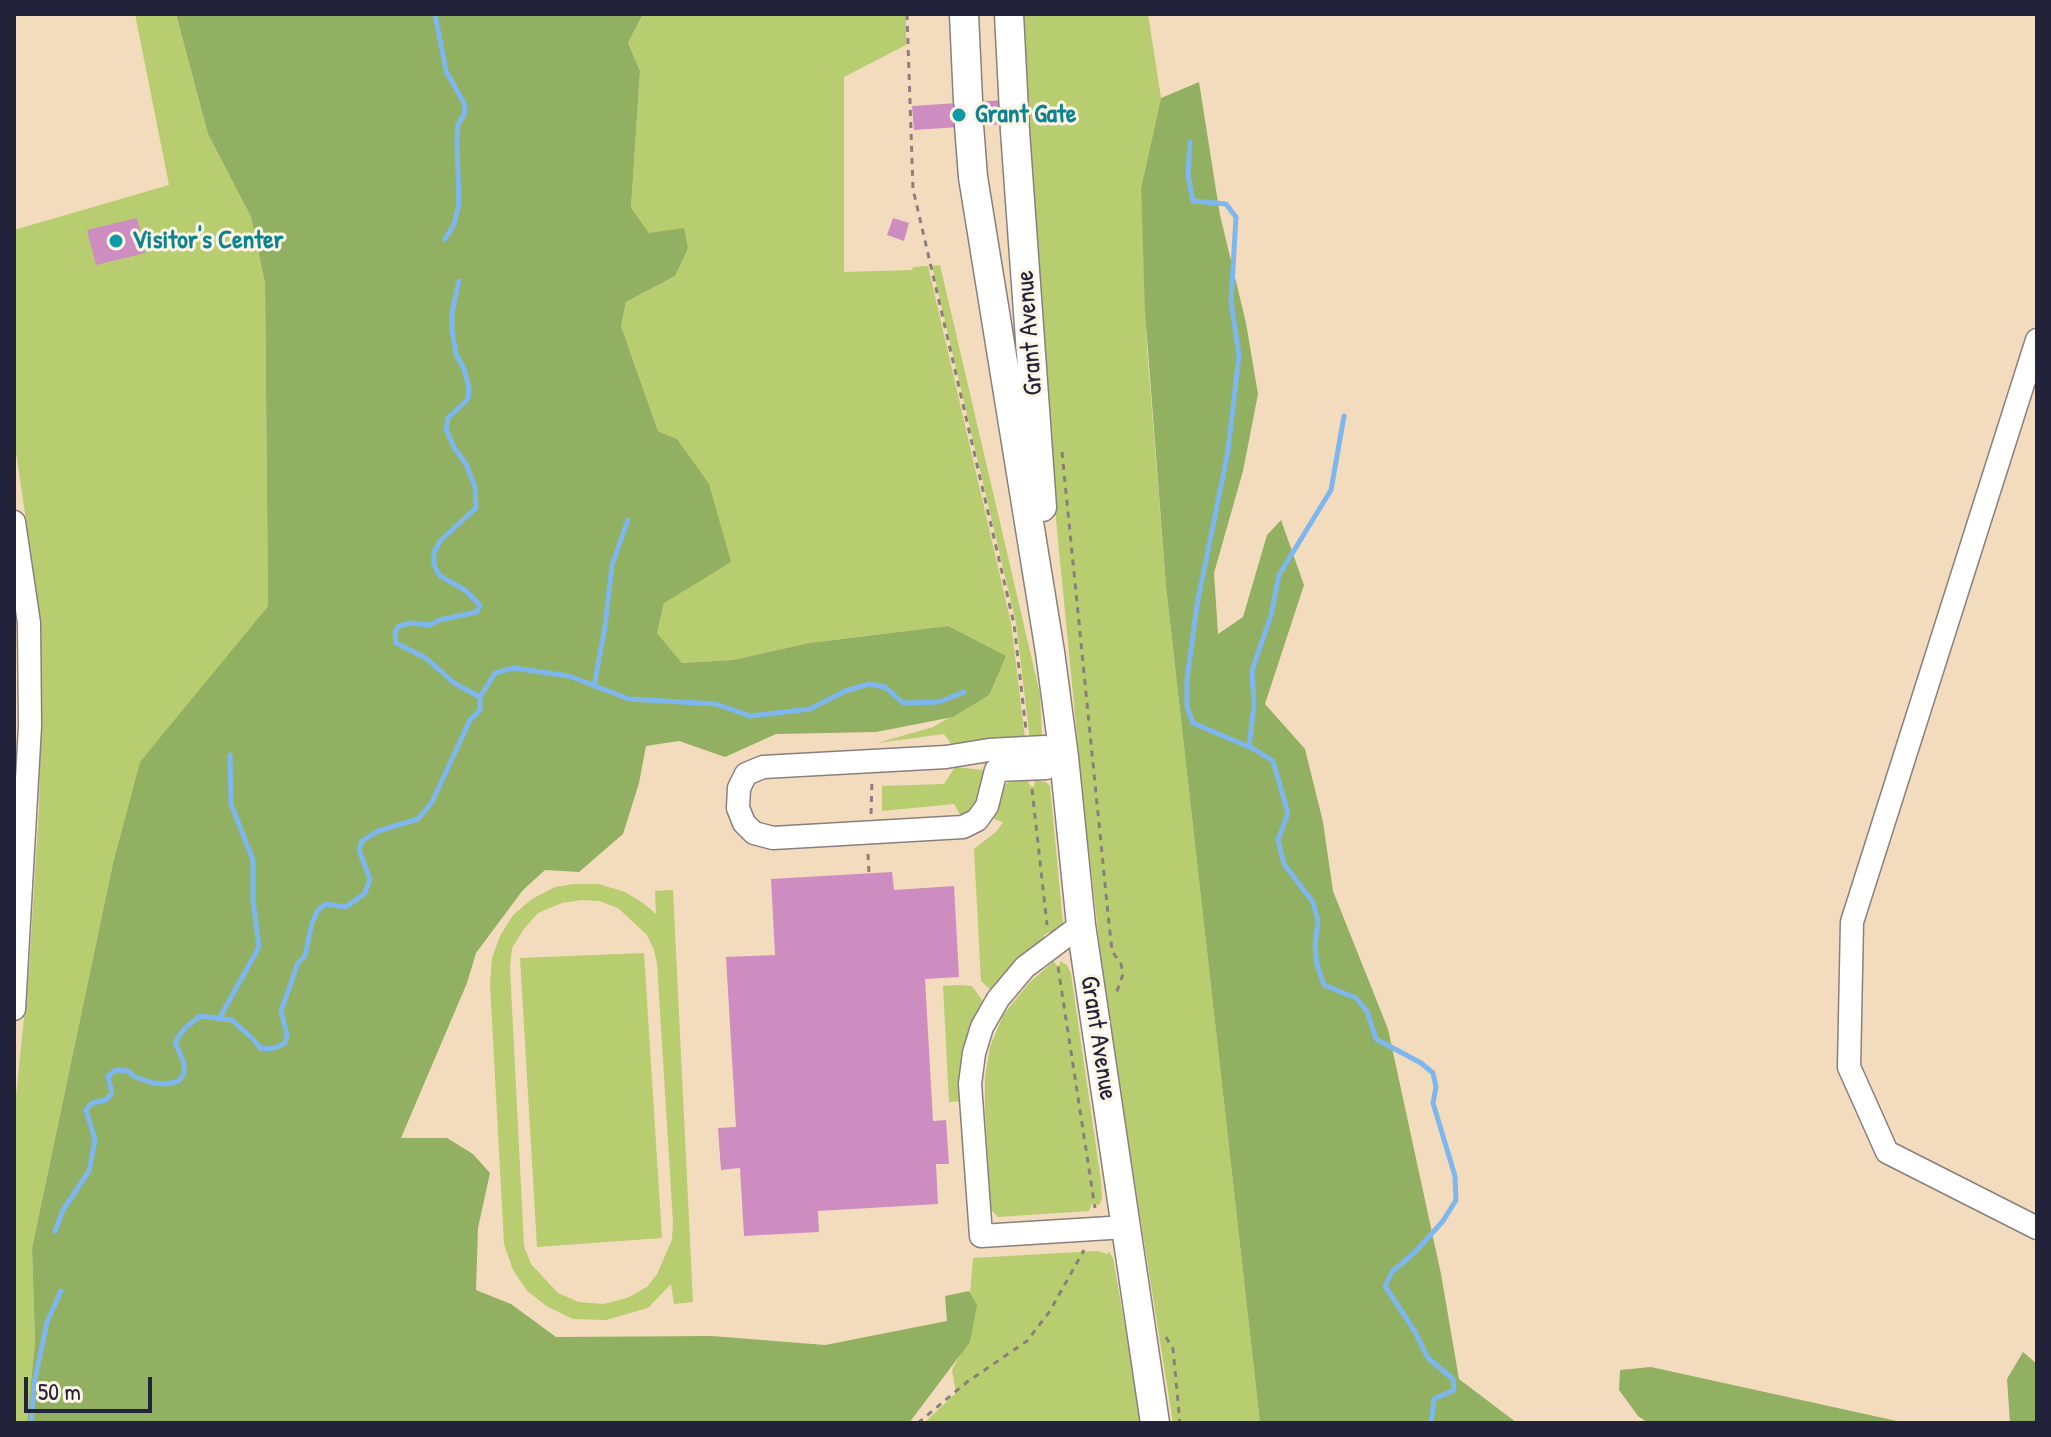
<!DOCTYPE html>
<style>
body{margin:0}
#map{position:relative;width:2051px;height:1437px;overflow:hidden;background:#f3dcbe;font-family:"Patrick Hand",sans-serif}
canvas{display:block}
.frame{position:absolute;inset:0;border:16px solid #22223b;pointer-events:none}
.scale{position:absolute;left:24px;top:1377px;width:128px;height:36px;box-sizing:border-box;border:4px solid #22223b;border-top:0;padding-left:10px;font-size:24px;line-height:28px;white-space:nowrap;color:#22223b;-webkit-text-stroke:6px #fcf5e5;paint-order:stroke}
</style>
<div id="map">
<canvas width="2051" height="1437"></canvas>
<div class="frame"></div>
<div class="scale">50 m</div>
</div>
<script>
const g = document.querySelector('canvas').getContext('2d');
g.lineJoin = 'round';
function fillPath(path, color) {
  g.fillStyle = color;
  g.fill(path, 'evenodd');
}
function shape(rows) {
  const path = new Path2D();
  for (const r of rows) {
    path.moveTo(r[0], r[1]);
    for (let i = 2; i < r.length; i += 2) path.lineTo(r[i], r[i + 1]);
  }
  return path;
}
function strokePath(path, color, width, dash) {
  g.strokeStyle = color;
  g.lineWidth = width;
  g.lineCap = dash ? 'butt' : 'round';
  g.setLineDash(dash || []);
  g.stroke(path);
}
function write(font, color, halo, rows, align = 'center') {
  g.font = font + ' "Patrick Hand",sans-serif';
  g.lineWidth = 6;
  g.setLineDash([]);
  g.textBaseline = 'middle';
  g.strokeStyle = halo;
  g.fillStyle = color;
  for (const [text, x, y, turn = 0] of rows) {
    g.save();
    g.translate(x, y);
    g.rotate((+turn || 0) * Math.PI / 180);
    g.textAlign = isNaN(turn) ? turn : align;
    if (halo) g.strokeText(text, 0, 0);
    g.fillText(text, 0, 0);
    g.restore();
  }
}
fillPath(shape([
 [135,14,176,14,208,134,251,217,265,283,268,606,140,763,113,863,32,1248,35,1342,27,1423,14,1423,14,1114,29,971,39,807,42,690,36,588,14,439,14,230,169,185],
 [643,14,906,14,906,45,844,77,844,272,912,270,913,267,928,266,1011,623,1025,738,954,748,944,734,877,743,933,727,989,695,948,626,809,643,733,660,682,663,657,633,664,603,677,439,658,431,621,326,626,302,675,276,631,209,640,71,628,43],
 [1020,14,1148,14,1161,98,1141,188,1147,349,1166,586,1260,1423,1173,1423,1106,1002,1085,817,1038,335],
 [940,265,1040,694,1042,736,1030,740,1016,623,932,266],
 [955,767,983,770,991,775,985,802,962,818,954,804,882,811,882,786,944,784],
 [1035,780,1046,782,1050,786,1063,923,1052,936,1049,932,1044,935,1045,942,994,993,981,981,974,849,997,831,1003,822,994,819,1002,787,1009,782,1028,781,1030,786,1034,787],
 [574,884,599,884,625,892,643,903,656,914,655,891,673,890,693,1302,674,1304,671,1284,648,1308,606,1320,573,1319,548,1307,527,1291,513,1270,504,1244,490,984,492,958,500,936,513,915,532,899,555,887],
 [582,900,599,901,618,908,647,935,654,950,657,963,673,1222,672,1240,657,1274,647,1287,627,1298,603,1304,579,1302,558,1293,531,1264,524,1246,510,968,512,948,524,929,538,913,562,903],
 [644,953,662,1238,537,1247,520,958],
 [1054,961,1056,965,1060,965,1060,961,1067,965,1071,974,1101,1181,1102,1199,1099,1205,1092,1204,1089,1211,998,1217,991,1210,985,1113,985,1077,990,1047,1003,1015,1029,983],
 [959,985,972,986,982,1000,964,1101,949,1102,943,986],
 [1097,1251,1108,1254,1109,1251,1113,1258,1142,1423,924,1423,956,1393,952,1370,966,1344,973,1258]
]), '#b8cc70');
fillPath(shape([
 [176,14,643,14,628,43,640,71,631,208,649,233,684,228,688,248,675,276,626,302,621,326,658,431,677,439,709,484,731,562,664,603,657,633,682,663,733,660,809,643,948,626,1006,656,989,695,953,717,876,732,776,734,725,757,679,741,646,746,639,783,623,834,579,872,545,870,523,890,476,953,467,983,401,1138,447,1138,473,1154,490,1173,478,1228,476,1290,511,1304,556,1337,712,1336,825,1345,947,1321,945,1296,969,1291,977,1305,970,1342,909,1423,27,1423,35,1342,32,1248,113,863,140,762,268,606,265,283,251,217,208,134],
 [1199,82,1220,215,1246,323,1258,394,1243,471,1214,573,1218,634,1243,617,1267,535,1281,520,1304,585,1265,704,1305,749,1323,822,1333,891,1388,1029,1441,1274,1459,1379,1517,1423,1260,1423,1166,586,1145,312,1141,188,1161,98],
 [2023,1352,2037,1364,2037,1423,2010,1423,2007,1379],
 [1651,1367,1906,1423,1648,1423,1638,1416,1619,1390,1620,1370]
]), '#92b062');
strokePath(shape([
 [435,14,446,71,465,105,464,115,458,124,457,141,459,204,454,224,445,239],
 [1190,142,1188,175,1193,201,1226,204,1236,217,1231,302,1239,355,1228,451,1197,605,1187,680,1187,707,1193,723,1254,749,1273,761,1288,813,1278,840,1284,864,1313,902,1318,921,1315,945,1317,965,1324,985,1356,998,1367,1011,1376,1039,1421,1063,1433,1073,1436,1087,1433,1103,1455,1176,1456,1200,1443,1221,1416,1251,1392,1272,1385,1286,1414,1330,1428,1358,1453,1379,1454,1390,1434,1399,1431,1423],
 [594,686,605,627,612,565,628,520],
 [480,697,495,673,514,668,569,676,629,699,716,704,750,716,810,709,845,691,869,684,885,687,903,703,939,702,964,692],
 [1249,747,1254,705,1252,671,1271,615,1279,575,1331,490,1344,416],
 [220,1017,259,947,253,900,253,860,231,804,230,755],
 [55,1231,63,1210,89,1171,95,1140,86,1110,92,1103,106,1100,112,1093,108,1076,116,1070,128,1071,135,1077,153,1083,166,1084,179,1081,184,1073,184,1063,175,1042,184,1029,200,1016,232,1020,254,1040,261,1049,275,1048,285,1043,287,1035,281,1011,298,963,305,956,312,923,318,910,326,904,346,907,365,893,370,879,359,850,362,841,378,831,418,819,432,802,470,720,480,710,480,697,454,683,426,658,396,643,395,632,399,626,410,623,429,625,440,620,477,612,480,605,465,590,440,576,434,565,434,552,441,540,476,508,475,487,466,464,454,447,446,429,448,418,468,399,469,388,464,369,456,354,452,330,452,312,459,281],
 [31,1423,34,1384,47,1322,61,1291]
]), '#7eb6ee', 5);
fillPath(shape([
 [1004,100,1005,124,914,130,912,106],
 [137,218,145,253,96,265,87,230],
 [893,218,909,223,904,241,887,235],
 [892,872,894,890,954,886,959,977,925,979,933,1121,946,1120,949,1164,936,1164,938,1204,818,1211,819,1232,744,1236,740,1168,721,1170,718,1128,736,1127,726,957,775,955,771,879]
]), '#ce8dc1');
const minor = shape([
 [2037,340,1852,922,1849,1067,1887,1152,2037,1228],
 [14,522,29,623,30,726,14,1009],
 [1045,747,1064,757,1046,768,996,770,987,806,977,820,963,827,773,838,754,833,744,823,738,808,739,788,746,774,763,767,946,757,989,750,1045,747],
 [1081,925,1025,967,998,999,982,1027,974,1053,970,1084,981,1236,1126,1227]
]);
const major = shape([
 [964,14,968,101],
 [1009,14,1015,131,1042,507],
 [969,125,973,177,1050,652,1064,757,1081,925,1155,1423]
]);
strokePath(minor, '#8a7f7c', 25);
strokePath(major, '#8a7f7c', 31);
strokePath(shape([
 [907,14,913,189,1014,624,1026,730],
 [1062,452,1108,914,1112,951,1121,964,1123,974,1116,994],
 [1032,789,1047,925],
 [871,814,872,779],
 [868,854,869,874],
 [1058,967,1095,1208],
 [1166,1337,1173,1349,1180,1423],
 [918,1423,967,1382,1027,1341,1050,1311,1084,1250]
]), '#8a7f7c', 3, [6, 6]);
strokePath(minor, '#fff', 22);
strokePath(major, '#fff', 28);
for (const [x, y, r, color] of [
 [959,115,8,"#0f9aa8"],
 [116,241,8,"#0f9aa8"]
]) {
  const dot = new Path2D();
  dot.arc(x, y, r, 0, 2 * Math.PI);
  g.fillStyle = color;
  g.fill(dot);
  strokePath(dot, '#fcf5e5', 3);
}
write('bold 26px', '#0d838f', '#fcf5e5', [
 ["Grant Gate",975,115],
 ["Visitor's Center",132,241]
], 'left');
write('26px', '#22223b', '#fcf5e5', [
 ["Grant Avenue",1030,333,-94],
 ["Grant Avenue",1098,1038,81]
]);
</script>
